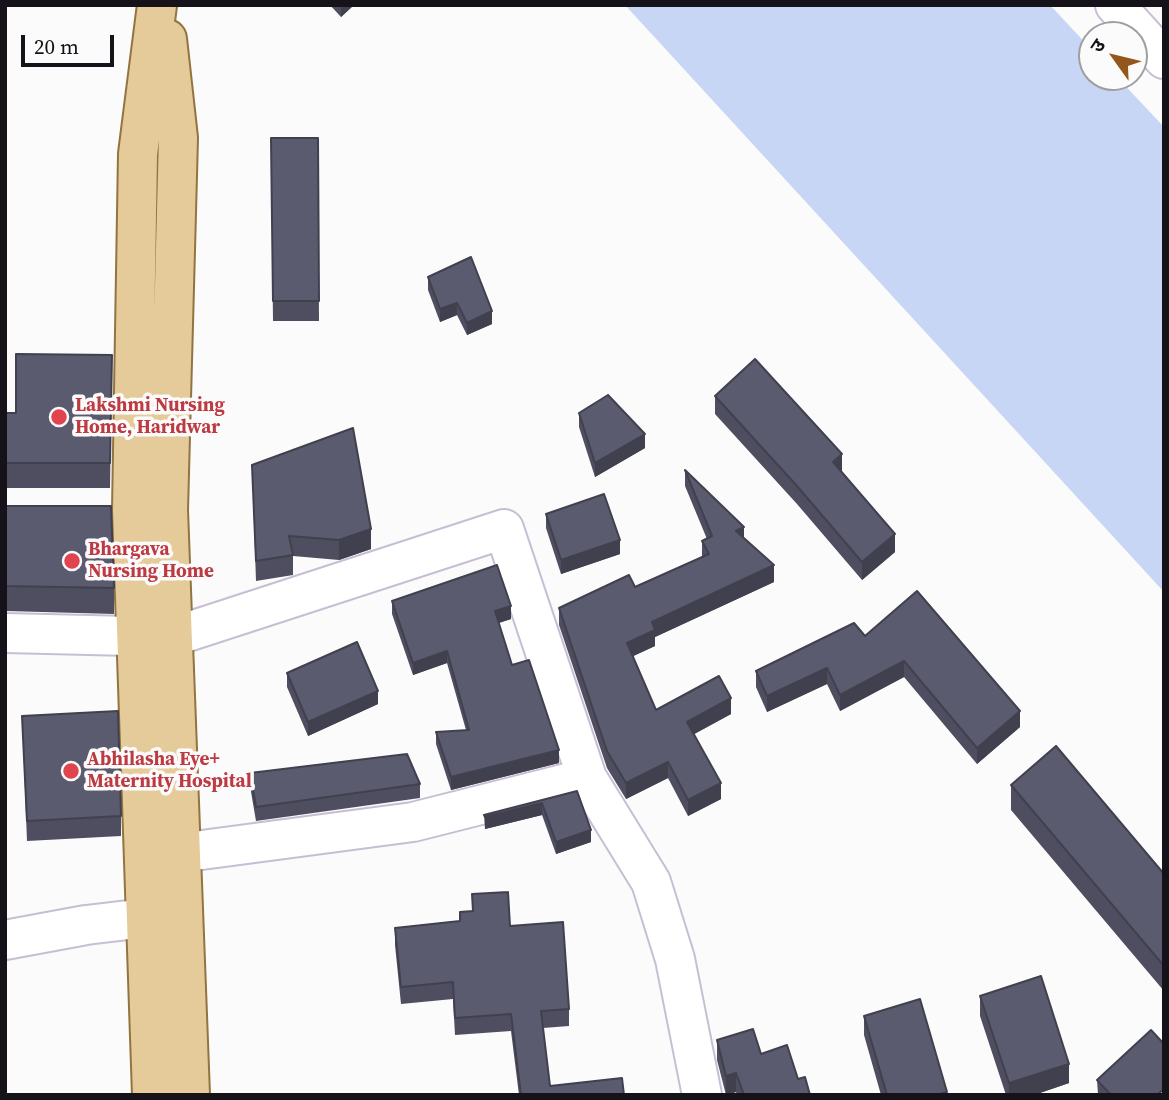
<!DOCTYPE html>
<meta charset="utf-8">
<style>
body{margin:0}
#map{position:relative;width:1169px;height:1100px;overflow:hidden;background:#fbfbfb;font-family:"Source Serif 4","Noto Sans Devanagari",serif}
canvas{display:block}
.frame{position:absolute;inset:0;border:7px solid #16121a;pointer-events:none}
.north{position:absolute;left:1078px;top:21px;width:70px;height:70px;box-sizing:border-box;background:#fbfbfb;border:2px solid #9f9ea1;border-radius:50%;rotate:304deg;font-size:19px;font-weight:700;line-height:28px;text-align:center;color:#16121a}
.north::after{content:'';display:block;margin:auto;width:24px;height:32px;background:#94571b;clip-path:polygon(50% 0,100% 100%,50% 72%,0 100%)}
.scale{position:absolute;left:21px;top:35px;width:93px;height:32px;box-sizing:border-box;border:4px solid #16121a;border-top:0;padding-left:9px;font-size:21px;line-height:24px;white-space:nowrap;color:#16121a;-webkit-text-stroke:5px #fbfbfb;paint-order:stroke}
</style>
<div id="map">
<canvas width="1169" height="1100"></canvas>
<div class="frame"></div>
<div class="north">उ</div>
<div class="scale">20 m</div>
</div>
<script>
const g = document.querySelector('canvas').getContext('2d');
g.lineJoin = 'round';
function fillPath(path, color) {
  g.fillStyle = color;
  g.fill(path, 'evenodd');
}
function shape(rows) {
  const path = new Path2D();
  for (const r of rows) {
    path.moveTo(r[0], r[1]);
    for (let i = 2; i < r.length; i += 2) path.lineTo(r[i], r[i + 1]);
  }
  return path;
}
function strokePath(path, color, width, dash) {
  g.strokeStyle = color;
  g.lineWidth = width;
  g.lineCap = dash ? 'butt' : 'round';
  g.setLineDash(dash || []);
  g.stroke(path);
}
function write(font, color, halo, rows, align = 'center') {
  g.font = font + ' "Source Serif 4",serif';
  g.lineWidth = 7;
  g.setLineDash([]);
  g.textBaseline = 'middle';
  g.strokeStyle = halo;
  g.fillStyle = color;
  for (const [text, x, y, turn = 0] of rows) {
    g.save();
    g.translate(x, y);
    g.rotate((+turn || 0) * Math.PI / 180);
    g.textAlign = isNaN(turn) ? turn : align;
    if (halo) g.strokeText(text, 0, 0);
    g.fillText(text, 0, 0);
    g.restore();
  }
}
fillPath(shape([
 [625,5,1050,5,1092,50,1092,77,1117,77,1164,127,1164,592]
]), '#c7d6f4');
const minor = shape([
 [1115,5,1164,59],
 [5,633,172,637,504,529,587,778,651,882,675,959,702,1095],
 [179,853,413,822,587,778],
 [5,940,86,925,179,914]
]);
const major = shape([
 [167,39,178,138,168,510,190,1095],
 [152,1095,132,510,138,154,157,5]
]);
strokePath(minor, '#c7bed4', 42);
strokePath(major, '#927440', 42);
strokePath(minor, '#fff', 38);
strokePath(major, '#e5cb99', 38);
fillPath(shape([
 [330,5,354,5,341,17],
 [271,138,318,138,319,321,273,321],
 [428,277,492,324,467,335,457,315,440,322,428,290],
 [112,355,110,488,5,488,5,413,16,413],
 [715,396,842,472,895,552,862,580,797,504,715,414],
 [579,413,645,448,595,477,579,427],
 [252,465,371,549,339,560,293,556,293,575,256,581],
 [685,470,744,539,774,582,655,637,655,646,633,656,656,710,731,714,694,734,721,799,688,816,668,778,626,799,607,768,559,625,559,608,635,587,702,557,702,541,707,539,685,486],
 [5,506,114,588,114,614,6,611],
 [546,514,620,554,561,574,546,528],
 [392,601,511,619,499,623,512,665,559,763,451,790,436,744,436,732,466,730,447,663,413,675,392,614],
 [865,636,1020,727,977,764,904,677,840,711,827,684,767,712,756,687,756,671],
 [287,673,378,704,308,736,287,687],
 [22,716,121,816,121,836,27,841],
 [250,773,420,784,420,798,256,821,250,786],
 [1011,785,1164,874,1164,991,1011,810],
 [577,791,591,842,556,854,542,815,485,829,484,815],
 [472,894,510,926,569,1009,569,1026,543,1028,550,1086,624,1095,519,1095,511,1031,455,1035,453,999,401,1004,395,945,395,928,460,921,460,912,472,911],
 [980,996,1069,1083,1034,1095,1006,1095,980,1016],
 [864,1016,947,1095,881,1095,864,1035],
 [717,1040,761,1054,798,1079,810,1095,737,1095,736,1092,726,1095,717,1060],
 [1097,1080,1164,1095,1098,1095]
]), '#4e4e60');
fillPath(shape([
 [341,5,354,5,341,17],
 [457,303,457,315,440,322,440,309],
 [492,311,492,324,467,335,467,323],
 [645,434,645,448,595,477,595,463],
 [842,454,842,472,833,480,833,462],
 [744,527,744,543,736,531],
 [371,529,371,549,339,560,339,540],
 [895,534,895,552,862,580,862,562],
 [620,540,620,554,561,574,561,560],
 [774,565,774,582,655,637,655,646,627,659,627,643,652,622],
 [511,606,511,619,495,624,495,611],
 [447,651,447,663,413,675,413,663],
 [904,661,904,677,840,711,840,695],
 [827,668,827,684,767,712,767,696],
 [378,691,378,704,308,736,308,722],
 [731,698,731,714,687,738,687,722],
 [1020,711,1020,727,977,764,977,748],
 [559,750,559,763,451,790,451,777],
 [668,762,668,778,626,799,626,783],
 [721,783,721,799,688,816,688,800],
 [542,803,542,815,485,829,485,817],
 [591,830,591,842,556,854,556,842],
 [1069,1064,1069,1083,1034,1095,1009,1095,1009,1083],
 [736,1073,736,1092,726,1095,726,1076]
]), '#40404e');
const building = shape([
 [271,138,318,138,319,301,273,301,271,138],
 [471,257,492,311,467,323,457,303,440,309,428,277,471,257],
 [16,354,112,355,110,463,5,463,5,413,16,413,16,354],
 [755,359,842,454,833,462,895,534,862,562,797,486,715,396,755,359],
 [608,395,645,434,595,463,579,413,608,395],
 [353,428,371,529,339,540,289,536,293,555,256,561,252,465,353,428],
 [685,470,744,527,736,531,774,565,652,622,655,630,627,643,656,710,719,676,731,698,687,722,721,783,688,800,668,762,626,783,607,751,559,608,629,575,635,587,709,554,702,541,712,536,685,470],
 [604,494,620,540,561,560,546,514,604,494],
 [5,506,111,506,114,588,5,586,5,506],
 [497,565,511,606,495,611,512,665,529,660,559,750,451,777,436,732,469,730,447,651,413,663,392,601,497,565],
 [917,591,1020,711,977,748,904,661,840,695,827,668,767,696,756,671,854,623,865,636,917,591],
 [357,642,378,691,308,722,287,673,357,642],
 [118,711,121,816,27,821,22,716,118,711],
 [1056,746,1164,874,1164,966,1011,785,1056,746],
 [407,754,420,784,256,807,250,773,407,754],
 [577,791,591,830,556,842,542,803,485,817,484,815,577,791],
 [508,892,510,926,563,922,569,1009,541,1011,550,1086,622,1078,624,1095,521,1095,511,1014,455,1018,453,982,401,987,395,928,460,921,460,912,473,911,472,894,508,892],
 [1041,976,1069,1064,1009,1083,980,996,1041,976],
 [920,999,947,1092,936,1095,887,1095,864,1016,920,999],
 [753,1029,761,1054,787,1045,798,1079,805,1077,810,1095,744,1095,736,1073,726,1076,717,1040,753,1029],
 [1151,1030,1164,1044,1164,1089,1157,1095,1111,1095,1097,1080,1151,1030]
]);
fillPath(building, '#5b5b70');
strokePath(building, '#40404e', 2);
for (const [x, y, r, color] of [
 [59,417,9,"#e0444e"],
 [72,561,9,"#e0444e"],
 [71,771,9,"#e0444e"]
]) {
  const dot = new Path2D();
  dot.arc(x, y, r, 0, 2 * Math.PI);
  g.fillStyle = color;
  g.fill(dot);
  strokePath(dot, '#fbfbfb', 2.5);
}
write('bold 19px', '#be3a42', '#fbfbfb', [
 ["Lakshmi Nursing",75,406],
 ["Home, Haridwar",75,428],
 ["Bhargava",88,550],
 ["Nursing Home",88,572],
 ["Abhilasha Eye+",87,760],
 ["Maternity Hospital",87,782]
], 'left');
</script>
